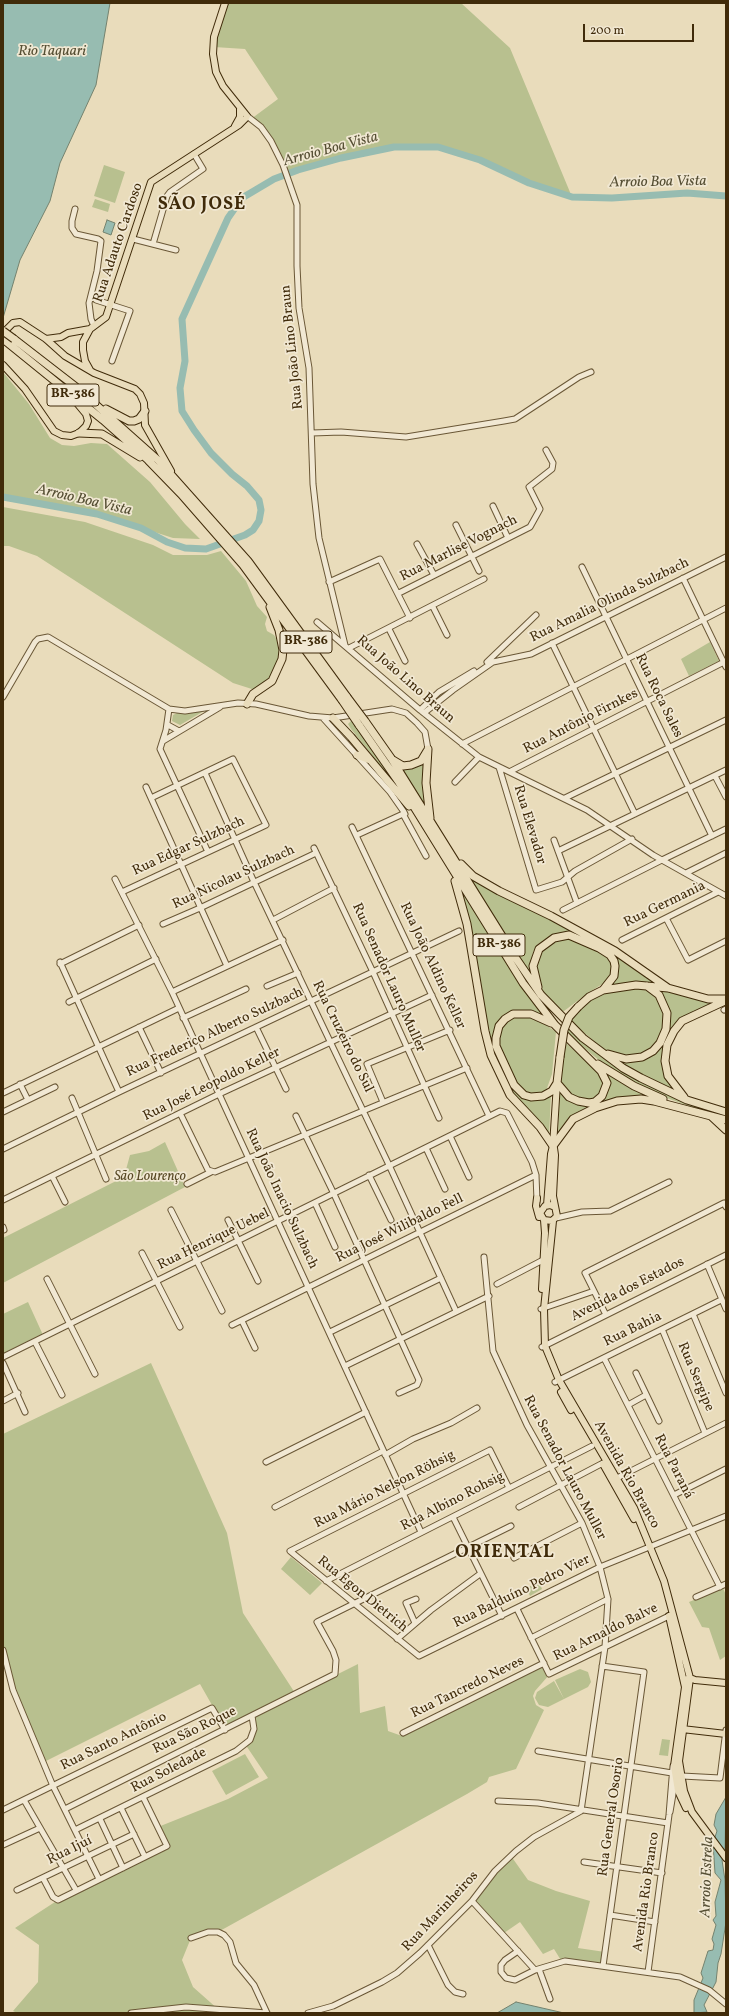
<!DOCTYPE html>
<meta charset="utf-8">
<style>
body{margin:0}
#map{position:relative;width:729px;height:2016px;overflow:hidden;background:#e9dcbb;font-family:Vollkorn,serif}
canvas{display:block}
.frame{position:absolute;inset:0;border:4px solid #402b0a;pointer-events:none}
.scale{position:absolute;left:583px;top:24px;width:111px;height:18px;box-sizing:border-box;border:2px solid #402b0a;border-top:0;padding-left:5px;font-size:12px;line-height:14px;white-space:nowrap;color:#402b0a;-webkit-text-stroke:3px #f1e8d3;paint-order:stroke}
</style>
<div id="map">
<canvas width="729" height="2016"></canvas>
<div class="frame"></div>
<div class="scale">200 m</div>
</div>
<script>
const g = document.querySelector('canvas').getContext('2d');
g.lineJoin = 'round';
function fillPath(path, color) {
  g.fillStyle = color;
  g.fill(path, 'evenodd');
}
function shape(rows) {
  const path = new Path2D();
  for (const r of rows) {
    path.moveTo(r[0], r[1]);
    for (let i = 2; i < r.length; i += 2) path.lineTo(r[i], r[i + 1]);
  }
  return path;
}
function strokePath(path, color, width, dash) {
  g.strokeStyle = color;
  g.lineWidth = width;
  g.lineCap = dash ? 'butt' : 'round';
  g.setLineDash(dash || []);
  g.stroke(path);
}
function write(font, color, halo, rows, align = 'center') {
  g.font = font + ' Vollkorn,serif';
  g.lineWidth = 3.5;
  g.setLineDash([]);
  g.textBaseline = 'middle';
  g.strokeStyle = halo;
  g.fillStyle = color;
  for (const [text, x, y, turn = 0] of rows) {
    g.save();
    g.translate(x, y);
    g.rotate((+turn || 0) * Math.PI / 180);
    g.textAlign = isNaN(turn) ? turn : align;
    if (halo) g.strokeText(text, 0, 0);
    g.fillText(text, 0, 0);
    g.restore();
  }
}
fillPath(shape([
 [225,3,461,3,510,48,572,197,529,183,474,159,438,147,394,147,341,158,290,173,271,141,251,119,278,99,245,49,214,47],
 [104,165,125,172,115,203,94,196],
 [95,199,110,204,108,212,92,207],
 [3,372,29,404,50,438,62,445,74,446,91,443,107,444,150,482,185,524,200,539,173,538,83,509,3,495],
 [3,507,85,522,153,545,173,555,207,555,221,551,246,581,257,606,267,617,265,624,267,631,274,635,277,640,281,659,272,677,255,690,233,683,37,556,9,546,3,546],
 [710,642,719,661,689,676,681,659],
 [204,711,180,725,172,721,173,715,179,712],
 [351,721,354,721,404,795,351,729,348,724],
 [424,763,426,812,397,764,409,768,419,766],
 [465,873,601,943,660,985,610,986,615,961,587,938,569,932,550,936,537,945,533,952,531,961,533,981],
 [460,885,546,1017,530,1010,518,1011,495,1033,519,1094,551,1095,549,1136,511,1093,493,1051,489,1038,472,932],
 [569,937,585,942,612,960,612,974,604,983,588,993,564,1011,559,1010,546,997,539,983,536,964,540,951,550,942],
 [644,987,655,993,664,1013,662,1034,654,1047,646,1052,632,1057,615,1055,606,1051,571,1022,571,1019,585,1004,600,994],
 [655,988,712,1004,680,1021,663,1061,679,1093,665,1088,608,1055,621,1059,654,1052,668,1021],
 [519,1015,536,1018,556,1032,552,1074,546,1091,537,1095,527,1094,518,1087,501,1049,499,1039,501,1029,510,1018],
 [568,1027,621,1068,726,1113,726,1117,700,1110,653,1093,606,1066,566,1033],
 [566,1043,598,1071,605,1086,597,1098,589,1101,574,1098,561,1083,562,1058],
 [602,1069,664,1102,640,1097,575,1115,567,1121,558,1134,560,1089,584,1105,607,1093],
 [165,1142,185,1187,3,1283,3,1238,124,1177,130,1155,149,1151],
 [28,1302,43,1335,3,1355,3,1314],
 [151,1363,227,1533,243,1613,295,1693,225,1728,200,1684,44,1762,13,1690,3,1650,3,1434],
 [291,1557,322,1583,310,1595,281,1569],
 [539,1582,542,1589,530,1596,526,1588],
 [723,1588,726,1595,726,1656,720,1660,709,1628,702,1627,689,1602],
 [358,1664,360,1713,385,1706,388,1731,402,1736,544,1665,549,1675,535,1691,533,1696,536,1705,544,1710,516,1769,489,1777,487,1782,467,1794,218,1932,191,1938,182,1960,193,1987,219,2010,191,2013,17,2013,13,2011,38,1982,39,1945,15,1928,58,1900,167,1847,158,1827,228,1799,268,1778,245,1744,254,1729,252,1717],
 [580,1669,588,1672,591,1682,588,1687,564,1699,555,1680],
 [554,1681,564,1699,548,1707,539,1705,535,1698,537,1692],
 [662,1739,670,1740,668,1756,659,1755],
 [245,1754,259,1777,226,1795,212,1771],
 [511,1856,528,1880,556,1891,590,1901,578,1948,605,1952,603,1966,562,1962,554,1949,543,1954,520,1922,504,1933,472,1901]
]), '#b8c08f');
const water = shape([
 [3,3,110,3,96,85,60,163,50,201,20,260,3,318,3,3],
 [107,220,115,223,111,235,103,232,107,220],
 [726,1797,725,1854,722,1860,725,1880,726,1922,721,1954,718,1963,716,1982,704,2005,707,2012,694,2013,694,2000,703,1978,701,1973,708,1951,713,1950,714,1944,712,1939,716,1925,713,1920,716,1916,715,1902,721,1880,715,1873,713,1843,717,1831,714,1825,716,1814,726,1797],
 [516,2002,564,2013,497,2013,516,2002]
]);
fillPath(water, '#97bcb1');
strokePath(water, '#74826e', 1);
strokePath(shape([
 [3,497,97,514,141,528,167,542,185,548,206,549,245,535,253,530,259,521,261,510,259,500,247,486,232,474,211,453,194,430,182,411,180,388,185,361,182,319,228,218,242,198,274,179,298,170,341,158,394,147,438,147,480,160,529,183,572,197,612,198,687,193,726,196]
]), '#97bcb1', 7);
const minor = shape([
 [247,116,261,127,271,141,283,165,297,205,297,266,299,308,309,368,313,484,319,538,345,645],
 [75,209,72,221,72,228,76,234,98,239,101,241,97,271,89,303,91,319,94,326],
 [133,239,176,250],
 [153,244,167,196,170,192,203,169,194,154],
 [96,300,130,311,112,361],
 [312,433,341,432,406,437,504,421,515,419,579,377,591,372],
 [493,506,508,538],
 [456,525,479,571],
 [417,544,434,575],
 [582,567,712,836],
 [683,578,726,667],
 [329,582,380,559,410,618],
 [399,593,530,527,540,509,529,487,552,469,553,463,546,450],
 [433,607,447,635],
 [317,622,420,710,479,757,587,810,653,855,726,896],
 [389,629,405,661],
 [552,643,635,814],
 [349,648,484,579],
 [487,662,536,615],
 [3,697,35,642,38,639,48,637,169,709,185,711,238,703,256,704,309,716,333,718,392,709,406,713,417,723,425,732,428,749],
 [169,709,166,730,160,749,208,852],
 [420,710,439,692,474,671],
 [424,713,453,690,493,662,531,654,726,557],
 [323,718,390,792,404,812,405,814,403,814,426,856],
 [168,725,179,731],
 [163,741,220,707],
 [462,744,726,608],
 [499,767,536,890,562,882,575,871,632,839],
 [511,771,726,661],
 [205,773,254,882,389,1165,456,1311],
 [715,776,726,797],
 [455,782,479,757],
 [146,787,227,966],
 [565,798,726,720],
 [352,827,489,1116],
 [357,835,403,814],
 [554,840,577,903],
 [314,848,373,972,439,1118],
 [558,851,726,770],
 [662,860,726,829],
 [686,873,726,853],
 [115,879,172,992,421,1532],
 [122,892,266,825,233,759,151,798],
 [563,910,662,860],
 [666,918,688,960,726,941],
 [273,920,334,888],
 [163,924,200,908,316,853],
 [622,940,718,892],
 [60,962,119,1092],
 [60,964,139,925],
 [267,986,298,973],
 [172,992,283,940],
 [69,1002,156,959],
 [724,1010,726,1009],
 [183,1018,246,989],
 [139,1027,161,1073],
 [256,1027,286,1089],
 [20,1084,28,1100],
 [3,1093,179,1008],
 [72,1098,106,1179],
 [383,1102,367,1064,450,1030],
 [3,1112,55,1087],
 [180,1113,208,1170,215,1172,467,1068],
 [296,1116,334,1194,419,1380,417,1385,399,1393],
 [450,1136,469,1177],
 [426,1148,445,1189],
 [3,1149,119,1092,459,931],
 [369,1175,391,1220],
 [52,1176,65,1202],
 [187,1184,211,1172],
 [3,1200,219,1094,432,995],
 [315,1203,335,1247],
 [171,1210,222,1311],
 [556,1218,582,1212,610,1211,669,1182],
 [228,1220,258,1281],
 [3,1227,4,1230],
 [142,1253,180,1327],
 [484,1257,493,1351,527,1425,582,1523,600,1567,608,1599,605,1647,581,1811],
 [707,1264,726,1309],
 [47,1279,95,1374],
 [497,1284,543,1260],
 [541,1309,594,1291],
 [693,1314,726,1393],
 [606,1315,585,1273,724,1203,726,1207],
 [242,1321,255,1348],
 [232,1325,536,1175],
 [662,1329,705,1433],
 [330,1332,441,1278],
 [35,1342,62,1395],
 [542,1347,726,1255],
 [3,1357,500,1111,507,1113,532,1162,536,1175,537,1201],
 [604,1358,720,1587],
 [3,1363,25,1412],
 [345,1366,489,1296],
 [636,1373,659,1421],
 [555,1382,721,1300],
 [3,1401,18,1393],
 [628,1405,646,1395],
 [385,1455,413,1439,451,1423,477,1408],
 [266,1462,366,1412],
 [617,1478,726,1423],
 [509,1488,490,1450,290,1551,419,1656,600,1567,726,1516],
 [674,1495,726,1469],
 [275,1507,383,1451],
 [519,1507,603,1463],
 [453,1517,502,1616],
 [514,1558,582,1523],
 [326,1581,592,1446],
 [696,1597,726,1584],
 [517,1609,549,1674,671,1615],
 [415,1623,406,1603,416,1599],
 [531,1638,608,1599],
 [397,1639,431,1610,480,1574],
 [3,1650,13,1690,53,1786,99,1879],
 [602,1666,644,1672,603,1966],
 [403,1733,544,1663],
 [538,1751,672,1773],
 [682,1776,720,1778,726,1730],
 [24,1800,76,1890],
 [498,1801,538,1803,668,1823],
 [121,1808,145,1857],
 [65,1809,335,1674,336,1660,333,1651,317,1622,511,1526],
 [3,1810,212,1708,225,1730],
 [670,1812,675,1782],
 [100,1819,123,1868],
 [75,1830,236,1751,250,1740,254,1729,252,1716],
 [3,1845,40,1828],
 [584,1862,662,1873],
 [43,1878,53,1897,58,1900,167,1846,143,1797],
 [17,1890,134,1834],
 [472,1901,535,1970],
 [610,1915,655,1922],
 [191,1938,208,1932,218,1932,224,1935,230,1942,236,1963,254,1985,267,2013],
 [428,1945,448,1985,455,1992,463,1994],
 [518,1951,505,1960,501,1965,501,1972,506,1978,515,1980,535,1970,565,1961,680,1977,709,1990,726,2004],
 [539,1969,550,1999],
 [648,1972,669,1815,673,1766],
 [131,2013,186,2007,267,2013],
 [308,2013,333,2006,382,1982,397,1973,420,1953,472,1901,495,1871,516,1851,534,1837,581,1811]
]);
const major = shape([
 [235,126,240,117,240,109],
 [90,329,83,342,83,350,85,361,90,370],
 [3,333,13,323,20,322,46,339,65,356,94,373,135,389,140,394,144,403,145,425,171,471],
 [46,339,61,337,68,333,90,329,106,317,151,182,239,125,246,118,247,116,223,86,216,72,213,54,214,37,225,3],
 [3,365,25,389,54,431,62,435,71,436,79,433,86,426,88,421,86,414,71,396],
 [537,1198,536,1206,539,1217],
 [547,1205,551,1154,553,1146,557,1083],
 [544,1220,552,1221,557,1216,553,1196,555,1155,554,1148],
 [553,1221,544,1309,545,1346,559,1380,634,1508,664,1581,690,1678,679,1761,684,1791,692,1812,726,1858],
 [542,1289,545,1233,544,1220,540,1213,545,1206,550,1205,555,1207],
 [561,1392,571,1410],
 [603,1464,634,1519],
 [669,1616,685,1687,674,1766,678,1791,686,1808],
 [687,1679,690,1678,695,1680,726,1683],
 [682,1729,726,1734]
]);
const highway = shape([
 [3,339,103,420,148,460,181,494,243,565,342,700],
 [14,339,76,387,158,460,248,561,347,697],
 [106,409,129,421,134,421,139,419,145,411],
 [79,433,102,434,140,457],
 [247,704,253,694,272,681,282,659,283,650,279,630,270,607],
 [333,718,351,737,409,806],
 [365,721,391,758,515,957,541,995,583,1038,623,1068,641,1078,687,1100,726,1112],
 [359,725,398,781,523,983,555,1025,601,1071,607,1083,602,1096,595,1102,589,1103,578,1101,569,1097,557,1083],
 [428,749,426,783,430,818],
 [357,755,370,760],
 [393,760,403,766,411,765,421,761,427,751],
 [461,864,473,876,499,891,551,916,615,951,668,988],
 [455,881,467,924,485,1031,491,1055,510,1095,540,1127,553,1146,573,1119,595,1108,617,1101,641,1099,654,1101,726,1120],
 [538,987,533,966,539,949,554,938,569,935,599,948,610,955,614,961,615,966,614,976,603,990],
 [578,1007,589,997,603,990,636,985,668,988,708,999,726,999],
 [551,1023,531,1014,513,1014,505,1019,499,1026,496,1038,496,1046,514,1085,524,1095,531,1097,543,1096,552,1091,557,1083,560,1057],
 [608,1054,626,1059,642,1057,653,1051,660,1043,666,1029,667,1013,659,995,647,986],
 [598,1064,634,1086,663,1099],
 [684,1097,668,1076,665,1061,667,1045,674,1031,682,1021,725,1001],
 [712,1117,726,1130]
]);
strokePath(minor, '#6a5736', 7);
strokePath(major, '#402b0a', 8);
strokePath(highway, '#402b0a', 9);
strokePath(minor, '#f1e8d3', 5);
strokePath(major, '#e9dcbb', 6);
strokePath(highway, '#e9dcbb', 7);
const highwayBridge = shape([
 [3,331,14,339],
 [347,697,365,721],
 [342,700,359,725],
 [560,1057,564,1030,569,1017,578,1007]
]);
strokePath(highwayBridge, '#402b0a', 9, []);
strokePath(highwayBridge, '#e9dcbb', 7);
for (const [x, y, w] of [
 [73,395,52],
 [306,642,52],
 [499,945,52]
]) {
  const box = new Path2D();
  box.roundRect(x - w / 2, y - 11, w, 22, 3);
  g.fillStyle = '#f1e8d3';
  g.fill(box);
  strokePath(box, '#402b0a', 1);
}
write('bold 13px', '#402b0a', null, [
 ["BR-386",73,395],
 ["BR-386",306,642],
 ["BR-386",499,945]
]);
write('14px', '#402b0a', '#f1e8d3', [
 ["Rua Adauto Cardoso",119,243,-71],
 ["Rua João Lino Braun",293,347,-96],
 ["Rua Marlise Vognach",459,549,-27],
 ["Rua Amalia Olinda Sulzbach",610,601,-26],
 ["Rua João Lino Braun",405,680,41],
 ["Rua Roca Sales",658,696,64],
 ["Rua Antônio Firnkes",581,722,-27],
 ["Rua Elevador",529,825,73],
 ["Rua Edgar Sulzbach",189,847,-25],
 ["Rua Nicolau Sulzbach",234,878,-25],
 ["Rua Germania",665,905,-26],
 ["Rua João Aldino Keller",432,966,65],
 ["Rua Senador Lauro Muller",388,978,66],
 ["Rua Frederico Alberto Sulzbach",215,1033,-25],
 ["Rua Cruzeiro do Sul",342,1037,64],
 ["Rua José Leopoldo Keller",212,1085,-26],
 ["Rua João Inacio Sulzbach",281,1199,65],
 ["Rua José Wilibaldo Fell",400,1229,-26],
 ["Rua Henrique Uebel",214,1240,-26],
 ["Avenida dos Estados",628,1290,-27],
 ["Rua Bahia",633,1330,-26],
 ["Rua Sergipe",695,1377,67],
 ["Rua Paraná",673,1467,63],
 ["Rua Senador Lauro Muller",564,1468,62],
 ["Avenida Rio Branco",626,1475,61],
 ["Rua Mário Nelson Röhsig",385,1490,-27],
 ["Rua Albino Rohsig",453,1502,-27],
 ["Rua Balduíno Pedro Vier",522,1592,-26],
 ["Rua Egon Dietrich",362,1595,39],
 ["Rua Arnaldo Balve",606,1633,-26],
 ["Rua Tancredo Neves",468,1688,-26],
 ["Rua São Roque",195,1731,-26],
 ["Rua Santo Antônio",114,1742,-26],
 ["Rua Soledade",169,1771,-27],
 ["Rua General Osorio",612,1817,-82],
 ["Rua Ijuí",70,1851,-26],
 ["Avenida Rio Branco",647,1892,-82],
 ["Rua Marinheiros",441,1912,-47]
]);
write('italic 14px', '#584925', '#f1e8d3', [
 ["São Lourenço",150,1177]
]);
write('italic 15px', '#564f34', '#f1e8d3', [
 ["Rio Taquari",52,52],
 ["Arroio Boa Vista",331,150,-15],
 ["Arroio Boa Vista",658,183,-1],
 ["Arroio Boa Vista",84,501,13],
 ["Arroio Estrela",708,1877,-88]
]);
g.letterSpacing = '1px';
write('bold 18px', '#402b0a', '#f1e8d3', [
 ["SÃO JOSÉ",202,206],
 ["ORIENTAL",505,1554]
]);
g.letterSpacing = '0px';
</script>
